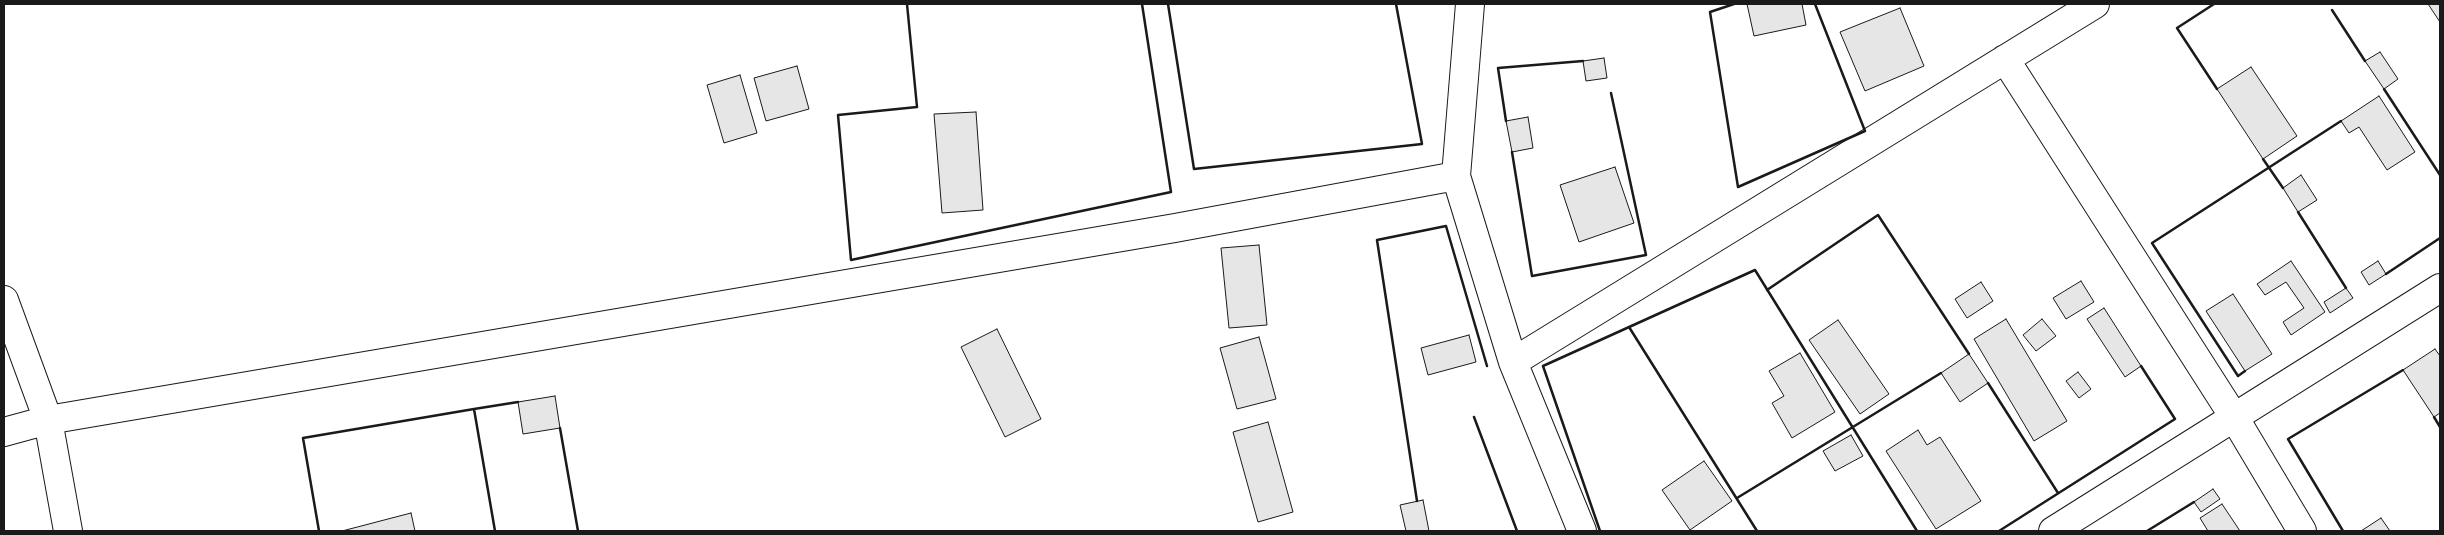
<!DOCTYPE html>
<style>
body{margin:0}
#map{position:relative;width:2444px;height:535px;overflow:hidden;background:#fff;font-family:"Open Sans",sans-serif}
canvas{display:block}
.frame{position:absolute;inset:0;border:5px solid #1a1a1a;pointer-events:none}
</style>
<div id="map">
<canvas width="2444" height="535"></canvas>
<div class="frame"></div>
</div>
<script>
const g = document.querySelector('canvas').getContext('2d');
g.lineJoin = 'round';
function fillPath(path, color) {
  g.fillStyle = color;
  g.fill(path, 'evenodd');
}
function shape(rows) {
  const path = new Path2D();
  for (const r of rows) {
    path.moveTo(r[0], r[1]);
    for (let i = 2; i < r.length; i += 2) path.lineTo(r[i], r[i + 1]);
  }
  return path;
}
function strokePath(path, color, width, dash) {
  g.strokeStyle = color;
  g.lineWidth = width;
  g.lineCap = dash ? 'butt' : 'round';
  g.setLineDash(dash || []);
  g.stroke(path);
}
const building = shape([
 [1747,4,1802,4,1806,25,1754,36,1747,4],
 [2428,4,2440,4,2440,22,2428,4],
 [1900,8,1924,66,1865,91,1840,32,1900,8],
 [2380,52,2398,79,2384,89,2365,61,2380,52],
 [1604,58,1607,78,1586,81,1583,61,1604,58],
 [797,66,809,109,766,121,754,78,797,66],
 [2251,67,2297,136,2263,159,2217,89,2251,67],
 [740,75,757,133,724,143,707,85,740,75],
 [2379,96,2415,152,2387,170,2359,127,2349,133,2341,121,2379,96],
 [976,112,983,210,942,213,934,114,976,112],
 [1528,117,1533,148,1512,152,1506,121,1528,117],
 [1615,167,1634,223,1579,242,1560,185,1615,167],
 [2301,175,2317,200,2298,212,2283,188,2301,175],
 [1259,245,1267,325,1229,328,1221,248,1259,245],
 [2291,261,2325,312,2291,335,2283,322,2304,308,2286,282,2265,295,2257,284,2291,261],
 [2378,261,2386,274,2369,285,2361,272,2378,261],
 [2081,281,2094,302,2066,319,2053,298,2081,281],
 [1981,282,1993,301,1967,318,1955,299,1981,282],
 [2346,288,2353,298,2330,313,2324,302,2346,288],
 [2233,294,2272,354,2245,371,2206,311,2233,294],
 [2104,308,2141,366,2125,377,2087,319,2104,308],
 [2006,319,2067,421,2034,441,1974,339,2006,319],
 [2042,319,2056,336,2036,351,2023,335,2042,319],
 [1838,320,1889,394,1860,414,1809,340,1838,320],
 [997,329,1041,419,1005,437,961,347,997,329],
 [1469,335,1476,362,1428,375,1421,348,1469,335],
 [1259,337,1276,399,1237,409,1220,348,1259,337],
 [2435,349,2440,356,2440,413,2434,417,2403,370,2435,349],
 [1800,353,1835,412,1792,438,1772,403,1784,396,1769,371,1800,353],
 [1969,354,1988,383,1960,402,1941,373,1969,354],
 [2078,372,2091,389,2079,398,2066,381,2078,372],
 [555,396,560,428,523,434,518,402,555,396],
 [1268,422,1293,512,1258,522,1233,432,1268,422],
 [1918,430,1927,445,1940,437,1981,501,1936,529,1886,451,1918,430],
 [1851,435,1863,456,1835,471,1823,451,1851,435],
 [1704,461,1732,501,1690,530,1662,490,1704,461],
 [2213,489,2220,499,2201,512,2194,502,2213,489],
 [1423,500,1429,531,1406,531,1400,505,1423,500],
 [2222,504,2240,531,2208,531,2200,518,2222,504],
 [411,513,415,531,342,531,411,513],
 [2381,518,2390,531,2361,531,2381,518]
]);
fillPath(building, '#e6e6e6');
strokePath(building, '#1a1a1a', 1);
const minor = shape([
 [1470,4,1456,176,1513,362,1582,531],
 [2005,59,2234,417,2302,531],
 [4,300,48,420,68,531],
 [1513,362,2095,4],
 [4,432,48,420,1175,228,1456,176],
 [2053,531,2440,288]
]);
strokePath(minor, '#1a1a1a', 30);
strokePath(minor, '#fff', 28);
strokePath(shape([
 [907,4,917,107,838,115,851,260,1171,192,1142,4],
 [1168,4,1194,169,1422,144,1396,4],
 [1734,4,1710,12,1738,187,1865,131,1815,4],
 [2214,4,2177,28,2217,89],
 [2332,10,2365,61],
 [2384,89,2440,175],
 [1506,121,1498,68,1583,61],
 [1512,152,1532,276,1646,255,1611,93],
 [2263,159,2283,188],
 [2298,212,2346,288],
 [2386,274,2440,238],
 [1767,290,1878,215,1969,354],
 [1629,327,1757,531],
 [2245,371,2238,376,2152,243,2341,121],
 [1988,383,2058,493],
 [474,409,518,402],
 [1474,417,1517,531],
 [2434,417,2440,427],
 [560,428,578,531],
 [1737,498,1941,373],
 [1417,501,1377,240,1446,226,1487,366],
 [319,531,303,438,474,409,495,531],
 [1600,531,1543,366,1755,270,1917,531],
 [1999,531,2175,419,2141,366],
 [2147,531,2194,502],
 [2343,531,2288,439,2403,370]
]), '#1a1a1a', 2.5);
</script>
